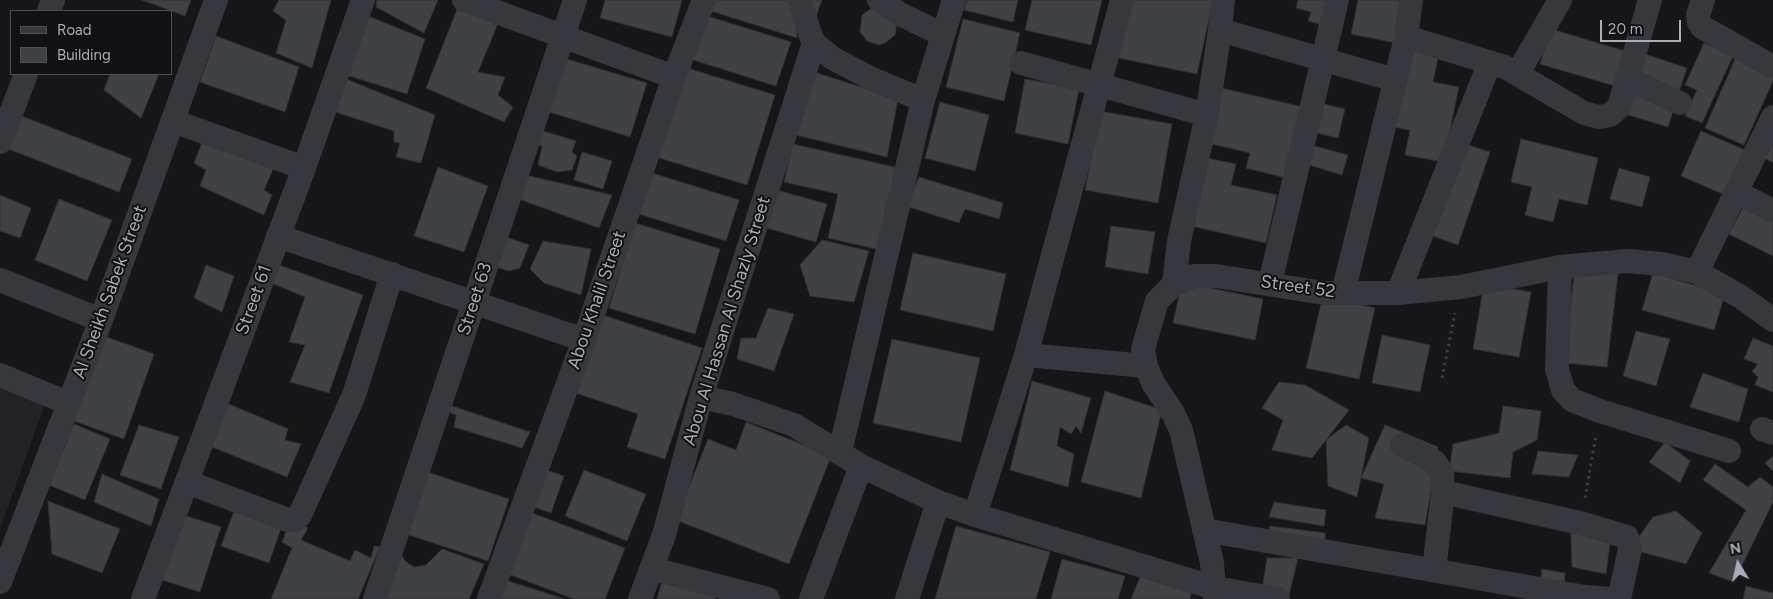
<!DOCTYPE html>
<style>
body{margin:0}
#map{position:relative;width:1773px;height:599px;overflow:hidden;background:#161618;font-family:Figtree,sans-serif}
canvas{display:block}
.legend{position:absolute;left:10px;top:10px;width:162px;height:65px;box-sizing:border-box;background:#111113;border:1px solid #4d4f55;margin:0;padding:6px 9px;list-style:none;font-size:15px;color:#a8adb8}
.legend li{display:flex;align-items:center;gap:10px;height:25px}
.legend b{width:25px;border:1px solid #4d4f55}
.north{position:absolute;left:1713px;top:539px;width:50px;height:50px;-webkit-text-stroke:4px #111113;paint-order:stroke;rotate:351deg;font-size:14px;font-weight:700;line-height:20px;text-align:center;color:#a8adb8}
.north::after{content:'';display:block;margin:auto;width:18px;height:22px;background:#a8adb8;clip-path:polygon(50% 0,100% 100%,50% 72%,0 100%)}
.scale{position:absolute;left:1600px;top:20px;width:81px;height:22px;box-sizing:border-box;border:2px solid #a8adb8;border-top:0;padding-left:6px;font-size:15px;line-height:18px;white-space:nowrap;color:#a8adb8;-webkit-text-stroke:4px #111113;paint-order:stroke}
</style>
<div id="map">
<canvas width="1773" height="599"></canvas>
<ul class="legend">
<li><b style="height:6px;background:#37383d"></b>Road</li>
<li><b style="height:14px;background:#404145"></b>Building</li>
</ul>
<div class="north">N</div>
<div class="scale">20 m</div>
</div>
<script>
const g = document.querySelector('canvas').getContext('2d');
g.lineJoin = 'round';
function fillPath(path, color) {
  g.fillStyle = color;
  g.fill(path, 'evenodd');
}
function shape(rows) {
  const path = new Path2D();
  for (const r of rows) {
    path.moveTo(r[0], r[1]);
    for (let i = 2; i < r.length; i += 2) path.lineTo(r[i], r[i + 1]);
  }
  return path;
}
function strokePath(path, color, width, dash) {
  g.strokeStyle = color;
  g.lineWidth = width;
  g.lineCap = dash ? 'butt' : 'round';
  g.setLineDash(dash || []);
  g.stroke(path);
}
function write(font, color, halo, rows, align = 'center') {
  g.font = font + ' Figtree,sans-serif';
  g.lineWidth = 4;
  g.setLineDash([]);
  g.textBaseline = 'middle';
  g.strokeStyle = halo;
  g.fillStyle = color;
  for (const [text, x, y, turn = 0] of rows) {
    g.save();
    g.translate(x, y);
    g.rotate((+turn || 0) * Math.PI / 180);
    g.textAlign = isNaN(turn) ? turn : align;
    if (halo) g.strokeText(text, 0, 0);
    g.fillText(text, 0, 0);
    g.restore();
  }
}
fillPath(shape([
 [0,386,46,401,0,529]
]), '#222225');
const building = shape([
 [142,0,191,0,185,16,142,0],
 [279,0,331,0,312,68,276,53,286,20,273,11,279,0],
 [377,0,438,0,424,33,376,7,377,0],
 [605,0,682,0,672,37,600,18,605,0],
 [714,0,793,0,795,4,797,38,711,11,714,0],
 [804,0,822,0,812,26,804,0],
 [967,0,1018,0,1013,22,964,10,967,0],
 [1032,0,1102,0,1091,45,1025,30,1032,0],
 [1126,0,1213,0,1197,74,1114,57,1126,0],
 [1298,0,1329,0,1323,25,1308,21,1311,12,1296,8,1298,0],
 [1358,0,1405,0,1396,43,1351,34,1358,0],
 [458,7,499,21,478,72,505,77,498,95,513,107,504,122,426,88,458,7],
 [872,8,897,22,895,35,885,43,879,45,867,41,860,32,862,15,872,8],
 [363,14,425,39,407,94,343,74,363,14],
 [704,15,791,42,776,86,690,59,704,15],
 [963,19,1020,33,1004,101,946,87,963,19],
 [1551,29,1625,51,1615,86,1540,64,1551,29],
 [216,36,299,67,285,112,200,82,216,36],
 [1704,43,1733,56,1702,123,1685,116,1697,90,1685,85,1704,43],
 [1410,47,1439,53,1433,82,1459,87,1443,162,1405,155,1410,130,1394,127,1410,47],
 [1639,52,1687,68,1678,94,1630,78,1639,52],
 [560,57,647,83,630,137,543,110,560,57],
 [1736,57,1773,73,1773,81,1744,145,1705,128,1736,57],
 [684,67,775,95,747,185,656,157,684,67],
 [814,72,898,99,887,157,792,134,814,72],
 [110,74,159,74,141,118,104,90,110,74],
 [341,77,435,115,421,163,396,157,400,143,394,142,394,131,329,110,341,77],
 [1025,79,1079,89,1068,144,1015,133,1025,79],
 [1221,88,1303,107,1286,178,1246,168,1250,153,1208,143,1221,88],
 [1630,88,1676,102,1668,127,1622,113,1630,88],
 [940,102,989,115,975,171,925,158,940,102],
 [1320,103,1345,109,1338,138,1313,132,1320,103],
 [1100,111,1172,124,1158,203,1085,190,1100,111],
 [19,115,132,159,119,192,6,148,19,115],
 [537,129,576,141,572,152,577,156,572,170,557,172,538,165,542,146,531,142,537,129],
 [1701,131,1745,150,1725,195,1681,176,1701,131],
 [1521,139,1598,158,1587,205,1559,199,1553,222,1525,215,1532,187,1511,182,1521,139],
 [1773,139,1773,163,1763,157,1773,139],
 [203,140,274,167,264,190,272,195,264,215,200,186,206,170,194,163,203,140],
 [1462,143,1490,152,1458,245,1430,235,1462,143],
 [793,144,899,168,880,250,828,238,838,194,784,182,793,144],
 [1311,145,1348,155,1342,175,1306,164,1311,145],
 [582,152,612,161,603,189,574,180,582,152],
 [1202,157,1236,164,1231,185,1277,195,1266,243,1187,225,1202,157],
 [438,167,488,186,464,252,414,236,438,167],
 [1619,168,1650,177,1642,207,1610,199,1619,168],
 [652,173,739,200,726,241,639,214,652,173],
 [521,174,612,195,599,228,513,197,521,174],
 [919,177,1003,203,999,219,965,209,959,223,906,206,919,177],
 [773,189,827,204,816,242,763,227,773,189],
 [0,195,31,208,20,238,0,231,0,195],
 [59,199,112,220,87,281,35,260,59,199],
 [1745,204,1773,218,1773,256,1729,234,1745,204],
 [635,223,720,249,695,334,609,308,635,223],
 [1111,226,1155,232,1148,274,1105,267,1111,226],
 [500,235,529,245,520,268,509,271,490,265,500,235],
 [822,240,869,251,854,302,810,296,800,265,822,240],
 [543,241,591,249,581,295,544,283,530,269,543,241],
 [913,253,1006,274,993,331,900,310,913,253],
 [276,264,363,295,329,393,290,382,305,345,289,342,305,297,269,282,276,264],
 [206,265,234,276,222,312,194,298,206,265],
 [1575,268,1618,273,1607,367,1564,363,1575,268],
 [1653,273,1725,294,1714,330,1642,310,1653,273],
 [1182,282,1263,299,1255,340,1173,323,1182,282],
 [1484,284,1531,292,1519,357,1473,349,1484,284],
 [1323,296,1375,308,1359,379,1306,368,1323,296],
 [768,308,794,314,774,371,737,359,741,338,756,338,768,308],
 [603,315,702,348,665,459,627,447,638,414,576,393,603,315],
 [1636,331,1670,339,1656,386,1623,376,1636,331],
 [1382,335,1430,345,1420,392,1372,383,1382,335],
 [104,336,154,354,124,439,74,421,104,336],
 [1753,338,1773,346,1773,392,1755,385,1758,377,1752,371,1758,364,1744,359,1753,338],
 [892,339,980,358,961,442,873,423,892,339],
 [1703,373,1748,389,1739,422,1690,407,1703,373],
 [1032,381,1091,398,1081,433,1076,426,1071,434,1060,427,1057,446,1074,454,1068,487,1010,470,1032,381],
 [1279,382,1305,385,1349,410,1312,458,1272,450,1283,420,1262,408,1279,382],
 [1105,391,1162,410,1141,498,1081,482,1105,391],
 [224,402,288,429,285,440,301,444,287,477,207,445,224,402],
 [449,405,530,432,522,448,454,427,456,415,445,411,449,405],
 [1503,406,1541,411,1537,440,1513,452,1510,478,1449,471,1453,444,1499,433,1503,406],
 [746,422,831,456,789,564,676,520,708,439,736,450,746,422],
 [74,424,110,439,85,500,49,485,74,424],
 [139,425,179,437,161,489,120,475,139,425],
 [1346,425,1369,438,1357,497,1328,486,1326,440,1346,425],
 [1385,425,1438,447,1425,525,1375,518,1384,484,1361,478,1385,425],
 [1665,442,1690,461,1680,483,1649,462,1665,442],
 [1538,451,1578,455,1569,477,1532,474,1538,451],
 [1773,456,1773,471,1765,463,1773,456],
 [1715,464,1748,487,1760,477,1773,487,1773,502,1734,582,1709,573,1746,510,1703,480,1715,464],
 [541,468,564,476,551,513,528,505,541,468],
 [584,470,646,494,627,541,565,516,584,470],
 [424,471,509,499,488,561,403,533,424,471],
 [102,474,159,499,151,526,94,502,102,474],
 [48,501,120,529,102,573,52,554,48,501],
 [1274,502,1326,510,1324,526,1269,517,1274,502],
 [236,506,283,522,269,563,221,546,236,506],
 [1570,510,1613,521,1606,574,1572,567,1570,510],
 [1676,511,1702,533,1686,564,1630,549,1653,517,1676,511],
 [532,513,625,548,605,599,574,599,508,574,532,513],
 [180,514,221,527,200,592,159,579,180,514],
 [289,524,300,524,308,528,301,540,350,561,355,550,371,558,374,546,380,547,358,599,271,599,292,548,282,542,289,524],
 [956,526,1050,552,1036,599,935,599,956,526],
 [1270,526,1325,533,1325,551,1268,541,1270,526],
 [396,544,405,561,414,567,426,565,442,549,484,564,469,599,379,599,396,544],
 [1267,558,1298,558,1288,599,1261,596,1267,558],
 [1062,559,1125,576,1118,599,1051,599,1062,559],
 [1542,569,1565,573,1563,599,1539,589,1542,569],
 [663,577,717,592,715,599,657,599,663,577],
 [1140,577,1192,590,1190,599,1131,599,1140,577],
 [499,578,565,599,492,599,499,578],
 [1746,586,1773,593,1773,599,1743,599,1746,586]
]);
fillPath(building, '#404145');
strokePath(building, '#303034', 1);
strokePath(shape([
 [1442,378,1455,313],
 [1585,498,1596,435]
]), '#3d3f44', 3, [2.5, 4]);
strokePath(shape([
 [464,0,674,77],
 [800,0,809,31,814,43,832,58,872,79,923,100],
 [879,0,900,14,943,35],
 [1223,0,1220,30,1395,80],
 [1703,0,1698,15,1699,22,1702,27,1773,67],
 [49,11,53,0],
 [1406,37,1505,67,1584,113,1599,117,1610,115,1619,107,1650,0],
 [1021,63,1207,115],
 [1518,73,1560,0],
 [1627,78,1680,103],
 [173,121,304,168],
 [0,142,26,74],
 [1736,192,1773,211],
 [278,236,584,340],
 [1560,267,1557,369,1563,390,1572,400,1600,411,1729,451],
 [1697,272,1773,117],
 [0,280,101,320],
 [1270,283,1337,0],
 [1174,284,1179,241,1207,115,1220,30],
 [1343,293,1406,37,1411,0],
 [1398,293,1490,62],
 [1026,355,1146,366],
 [0,375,68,403],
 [701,397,733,404,794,425,861,466,938,502,975,515,1215,588,1278,599],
 [1762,429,1773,433],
 [1402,445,1435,462,1442,473,1443,492,1434,570],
 [840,452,923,100,954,0],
 [187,482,288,520,295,520,300,515,354,395,392,274],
 [1443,492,1580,523,1627,537,1630,549,1619,599],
 [975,515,1026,355,1122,0],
 [1204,530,1585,597,1612,599],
 [653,569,768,599],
 [0,582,101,320,216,0],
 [143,599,304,168,363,0],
 [375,599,575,0],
 [489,599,584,340,674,77,704,0],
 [640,599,664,535,701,397,814,43],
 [811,599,861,466],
 [907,599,938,502],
 [1215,599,1212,563,1181,430,1173,413,1153,383,1146,366,1143,349,1157,301,1174,284,1194,276,1216,276,1324,293,1398,293,1461,287,1560,267,1627,261,1662,264,1697,272,1741,297,1773,320]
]), '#37383d', 24);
write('18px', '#a8adb8', '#111113', [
 ["Street 52",1298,287,8],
 ["Al Sheikh Sabek Street",110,292,-70],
 ["Street 63",475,299,-72],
 ["Street 61",254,300,-70],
 ["Abou Khalil Street",597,300,-71],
 ["Abou Al Hassan Al Shazly Street",727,321,-73]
]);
</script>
